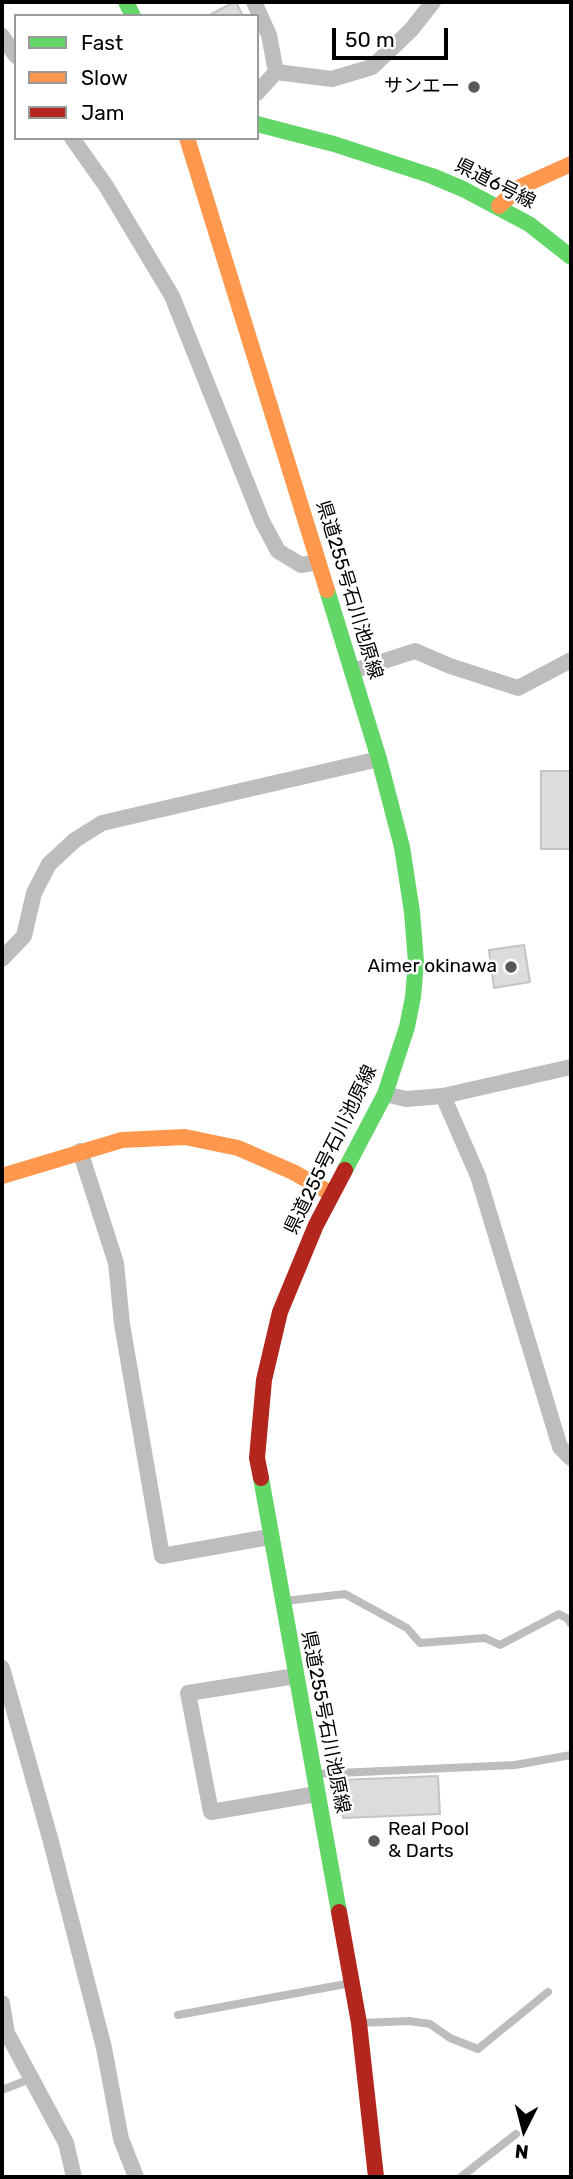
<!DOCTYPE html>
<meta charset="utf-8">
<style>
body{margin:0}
#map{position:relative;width:573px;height:2179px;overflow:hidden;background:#fff;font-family:Rubik,sans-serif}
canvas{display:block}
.frame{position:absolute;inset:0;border:4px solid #000;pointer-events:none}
.legend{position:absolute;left:14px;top:14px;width:245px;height:126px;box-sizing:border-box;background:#fff;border:2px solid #999;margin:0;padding:9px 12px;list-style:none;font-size:21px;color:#000}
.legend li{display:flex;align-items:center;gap:14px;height:35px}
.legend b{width:35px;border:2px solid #999}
.north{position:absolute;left:489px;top:2095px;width:70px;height:70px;-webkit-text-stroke:5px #fff;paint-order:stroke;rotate:186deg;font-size:19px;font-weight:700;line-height:28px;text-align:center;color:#000}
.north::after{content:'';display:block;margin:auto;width:24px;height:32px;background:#000;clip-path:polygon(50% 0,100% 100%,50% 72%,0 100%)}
.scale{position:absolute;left:332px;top:28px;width:116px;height:32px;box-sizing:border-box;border:4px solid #000;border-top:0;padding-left:9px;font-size:21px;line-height:24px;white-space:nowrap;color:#000;-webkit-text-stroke:5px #fff;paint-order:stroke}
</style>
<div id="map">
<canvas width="573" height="2179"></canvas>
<div class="frame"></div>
<ul class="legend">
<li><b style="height:9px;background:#63d668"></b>Fast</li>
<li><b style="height:9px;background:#ff974d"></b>Slow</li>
<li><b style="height:9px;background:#b3261e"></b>Jam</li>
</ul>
<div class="north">N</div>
<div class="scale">50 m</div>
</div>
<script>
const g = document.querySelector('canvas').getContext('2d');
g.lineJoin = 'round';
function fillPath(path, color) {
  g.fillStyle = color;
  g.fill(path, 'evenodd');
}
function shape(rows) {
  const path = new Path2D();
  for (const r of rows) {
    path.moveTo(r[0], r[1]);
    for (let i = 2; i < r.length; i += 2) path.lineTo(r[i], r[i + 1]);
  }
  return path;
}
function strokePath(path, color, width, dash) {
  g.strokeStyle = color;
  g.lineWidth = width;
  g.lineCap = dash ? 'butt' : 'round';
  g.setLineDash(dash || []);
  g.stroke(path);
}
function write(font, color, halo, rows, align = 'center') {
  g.font = font + ' Rubik,"Noto Sans JP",sans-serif';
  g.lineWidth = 5;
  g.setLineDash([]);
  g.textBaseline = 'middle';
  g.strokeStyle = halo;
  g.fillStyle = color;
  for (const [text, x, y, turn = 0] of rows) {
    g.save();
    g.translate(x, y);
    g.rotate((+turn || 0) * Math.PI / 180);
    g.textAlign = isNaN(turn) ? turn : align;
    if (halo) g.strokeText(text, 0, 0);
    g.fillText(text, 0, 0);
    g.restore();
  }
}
const building = shape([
 [236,2,243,16,208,16,234,2,236,2],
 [541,771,571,771,571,849,541,849,541,771],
 [524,945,530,982,494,988,489,950,524,945],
 [438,1776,440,1814,343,1818,341,1780,438,1776]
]);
fillPath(building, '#dcdcdc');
strokePath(building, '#c4c4c4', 2);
strokePath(shape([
 [285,1601,345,1594,407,1628,420,1643,485,1638,500,1645,559,1614,568,1619,571,1624],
 [316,1774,515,1765,571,1755],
 [178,2015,351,1983],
 [361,2023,409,2021,430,2024,450,2038,478,2049,548,1992],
 [2,2090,30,2079],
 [461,2177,516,2134]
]), '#bdbdbd', 8);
strokePath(shape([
 [254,2,269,35,276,72,257,93],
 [2,36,16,56],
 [276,72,332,79,372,67,411,30,433,2],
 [72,138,106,186,172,296,262,521,278,551,301,565,318,562],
 [353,671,415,651,450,666,518,688,571,660],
 [2,959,24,936,34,893,49,864,75,840,102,823,379,759],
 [385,1094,406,1099,443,1096,571,1067],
 [443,1096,478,1176,560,1447,571,1458],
 [80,1151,116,1263,122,1324,162,1556,269,1537],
 [2,1668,50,1838,104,2048,121,2139,136,2177],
 [296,1676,188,1693,211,1812,317,1794],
 [2,2003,7,2033,66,2143,74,2177]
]), '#bdbdbd', 16);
strokePath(shape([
 [126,2,133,16],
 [257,124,334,144,432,176,463,189,529,224,571,257],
 [327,590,379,759,402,847,412,912,416,962,413,997,407,1027,385,1094,345,1170],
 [261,1478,339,1912]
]), '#63d668', 16);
strokePath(shape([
 [187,138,327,590],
 [499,206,520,187,571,164],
 [2,1176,122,1140,185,1137,238,1148,293,1172,332,1194]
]), '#ff974d', 16);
strokePath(shape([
 [261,1478,257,1458,264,1380,280,1312,316,1225,345,1170],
 [339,1912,359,2023,376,2177]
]), '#b3261e', 16);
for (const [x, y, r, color] of [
 [474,87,7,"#595959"],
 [511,967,7,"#595959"],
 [374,1841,7,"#595959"]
]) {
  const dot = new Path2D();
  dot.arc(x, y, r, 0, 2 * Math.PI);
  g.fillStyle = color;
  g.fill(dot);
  strokePath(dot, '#fff', 2.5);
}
write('19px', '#000', '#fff', [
 ["サンエー",460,87],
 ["Aimer okinawa",497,967],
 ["Real Pool",388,1830,"left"],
 ["& Darts",388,1852,"left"]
], 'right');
write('19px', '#000', '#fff', [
 ["県道6号線",495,184,27],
 ["県道255号石川池原線",349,590,73],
 ["県道255号石川池原線",331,1150,-64],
 ["県道255号石川池原線",325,1722,79]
]);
</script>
